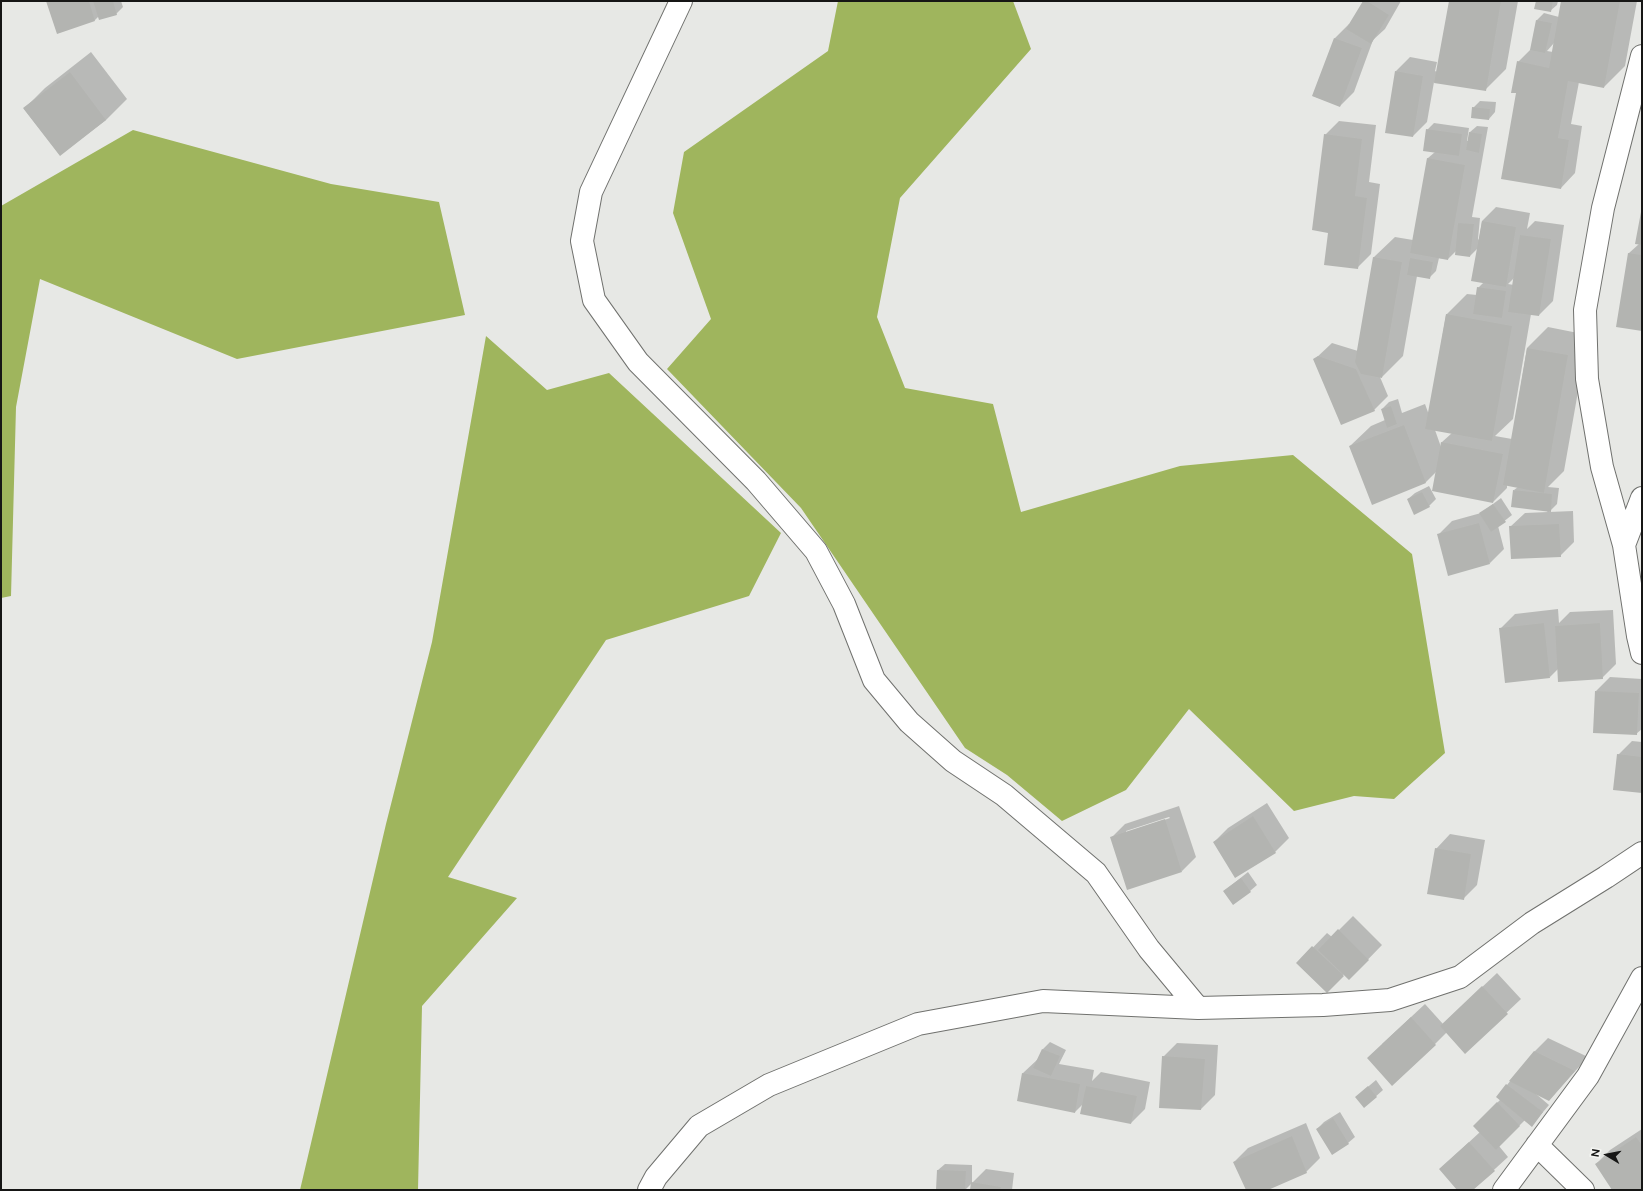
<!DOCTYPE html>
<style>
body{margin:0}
#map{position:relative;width:1643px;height:1191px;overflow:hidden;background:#e7e8e5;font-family:"DM Sans",sans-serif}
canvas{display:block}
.frame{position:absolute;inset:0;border:2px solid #161615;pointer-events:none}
.north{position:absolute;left:1587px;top:1135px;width:40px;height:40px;-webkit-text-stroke:3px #f4f5f2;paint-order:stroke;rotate:280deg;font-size:11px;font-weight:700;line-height:16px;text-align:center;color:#161615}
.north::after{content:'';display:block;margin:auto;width:14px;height:18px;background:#161615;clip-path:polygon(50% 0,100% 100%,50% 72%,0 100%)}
</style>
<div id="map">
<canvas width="1643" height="1191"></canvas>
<div class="frame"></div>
<div class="north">N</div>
</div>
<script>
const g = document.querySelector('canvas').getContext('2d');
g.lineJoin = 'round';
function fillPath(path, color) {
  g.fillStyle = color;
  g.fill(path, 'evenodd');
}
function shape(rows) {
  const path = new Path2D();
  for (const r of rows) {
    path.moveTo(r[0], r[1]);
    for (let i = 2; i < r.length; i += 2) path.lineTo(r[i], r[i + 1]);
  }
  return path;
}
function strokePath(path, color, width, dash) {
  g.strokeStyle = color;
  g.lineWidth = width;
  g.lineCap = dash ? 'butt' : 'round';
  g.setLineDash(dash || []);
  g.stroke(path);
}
fillPath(shape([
 [838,1,1013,1,1031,49,900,198,877,317,905,388,993,404,1021,512,1180,466,1293,455,1412,554,1445,753,1394,799,1354,796,1294,811,1189,709,1126,790,1062,821,1007,775,965,748,801,508,667,369,711,319,673,213,684,152,828,51],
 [133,130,331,184,439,202,465,315,237,359,40,279,16,407,11,596,1,598,1,206],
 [486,336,547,390,609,373,781,533,749,596,606,640,448,877,517,898,422,1006,418,1190,300,1190,386,824,432,642]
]), '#9fb55d');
fillPath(shape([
 [47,1,121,1,123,7,116,14,99,16,95,20,58,33],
 [1365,1,1401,1,1385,29,1373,40,1354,92,1340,106,1313,96,1335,38,1349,24,1350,25],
 [1450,1,1518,1,1506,69,1485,90,1434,82,1427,122,1413,136,1396,71,1410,57,1437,62,1435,71,1437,72],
 [1537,1,1558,1,1557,5,1550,11],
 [1562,1,1637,1,1625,66,1604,87,1579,82,1571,124,1582,126,1575,173,1561,188,1517,93,1518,62,1531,49,1537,20,1544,13,1559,17],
 [1554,43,1553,52,1547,51],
 [91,52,127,99,106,120,60,155,24,109,45,88],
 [1480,101,1496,102,1495,112,1489,119,1473,108],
 [1339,121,1376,125,1369,182,1380,184,1371,254,1357,268,1329,232,1325,135],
 [1434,123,1469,128,1467,141,1469,141,1470,132,1477,126,1488,127,1472,217,1480,218,1478,239,1479,240,1482,221,1496,207,1530,213,1527,229,1535,221,1564,225,1553,301,1539,315,1531,314,1513,419,1495,436,1512,439,1527,348,1548,327,1588,335,1564,471,1548,487,1559,488,1557,504,1549,512,1573,511,1574,542,1560,556,1510,527,1525,513,1548,512,1514,490,1518,487,1507,485,1507,488,1493,502,1436,472,1426,482,1372,503,1350,446,1371,426,1385,420,1382,409,1389,402,1398,399,1402,413,1425,404,1429,415,1446,315,1467,294,1477,295,1478,288,1484,282,1478,248,1470,256,1456,251,1448,259,1439,258,1436,271,1429,278,1417,276,1403,356,1382,377,1380,377,1388,396,1374,410,1315,359,1332,343,1358,351,1374,257,1395,237,1413,240,1428,158,1435,152,1427,130],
 [1515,277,1514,285,1508,284],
 [1435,430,1452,433,1442,442,1441,447],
 [1642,213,1642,330,1617,326,1629,253,1639,244],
 [1429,486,1436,499,1429,506,1408,499,1415,493],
 [1501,498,1512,515,1498,526,1504,549,1490,563,1438,535,1452,521,1481,513],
 [1558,609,1559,623,1570,612,1613,610,1616,664,1602,678,1558,669,1550,677,1501,628,1515,614],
 [1610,677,1642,679,1642,729,1636,734,1596,691],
 [1632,741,1642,742,1642,792,1618,755],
 [1267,803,1289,838,1275,852,1214,842,1228,828],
 [1179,806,1196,857,1182,871,1111,838,1125,824],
 [1169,817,1170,818,1126,833,1126,831],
 [1450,834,1485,840,1477,885,1463,899,1436,849],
 [1248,872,1257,885,1250,891,1224,891],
 [1353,916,1382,945,1349,979,1344,974,1327,991,1298,963,1327,933,1332,937],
 [1497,973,1521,999,1465,1052,1447,1032,1435,1044,1382,1044,1425,1004,1443,1024],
 [1548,1038,1588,1057,1549,1100,1535,1093,1549,1105,1532,1125,1525,1120,1499,1146,1508,1157,1472,1190,1458,1190,1440,1169,1480,1132,1474,1126,1500,1100,1507,1085,1534,1052],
 [1050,1042,1066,1050,1059,1064,1094,1070,1092,1081,1101,1072,1150,1082,1145,1109,1131,1123,1084,1103,1075,1112,1018,1100,1023,1073,1038,1059,1043,1049],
 [1177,1043,1218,1045,1215,1095,1201,1109,1163,1057],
 [1376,1080,1383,1090,1364,1107,1363,1091],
 [1340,1112,1355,1137,1348,1143,1317,1129,1324,1122],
 [1306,1123,1320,1158,1306,1172,1266,1190,1247,1190,1234,1162,1248,1148],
 [1642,1129,1642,1190,1613,1190,1596,1164,1610,1150],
 [945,1164,972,1165,972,1183,986,1169,1014,1173,1012,1190,971,1190,971,1184,965,1190,937,1189,938,1170]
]), '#0003');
fillPath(shape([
 [46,1,89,1,95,21,57,34],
 [93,1,113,1,117,15,99,20],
 [1363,1,1367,1,1389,15,1371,44,1346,29],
 [1449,1,1501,1,1486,91,1434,83],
 [1536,1,1553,1,1551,12,1534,9],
 [1561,1,1620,1,1604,88,1568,81,1558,138,1569,140,1561,189,1501,179,1516,93,1511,93,1517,61,1549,68],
 [1536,20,1552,23,1545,53,1530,50],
 [1334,38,1362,48,1340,107,1312,96],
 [1395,71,1423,76,1413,137,1385,133],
 [70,72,106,120,60,156,23,108],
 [1472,107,1490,109,1489,120,1471,118],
 [1426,129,1462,134,1459,156,1423,151],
 [1469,132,1482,134,1479,153,1466,150],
 [1324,134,1362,139,1355,196,1367,198,1358,269,1324,265,1328,233,1312,230],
 [1427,158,1465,165,1448,260,1410,253],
 [1641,212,1642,212,1642,245,1635,244],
 [1482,221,1516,227,1506,287,1471,281],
 [1458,223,1474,224,1470,257,1455,255],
 [1520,235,1551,239,1539,316,1508,312],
 [1628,253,1642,255,1642,331,1616,327],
 [1373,257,1402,262,1382,378,1361,374,1355,362],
 [1410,258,1433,262,1430,279,1407,275],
 [1477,287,1506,291,1502,318,1473,314],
 [1446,314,1512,326,1492,441,1425,429],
 [1527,348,1568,355,1544,493,1503,485],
 [1318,356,1356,369,1375,411,1341,425,1313,359],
 [1391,406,1397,424,1387,428,1381,409],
 [1404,425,1426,483,1372,505,1349,446],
 [1441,442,1503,454,1493,503,1432,491],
 [1513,490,1552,494,1551,512,1511,507],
 [1422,492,1430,507,1414,515,1407,499],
 [1493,504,1506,522,1491,532,1479,513],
 [1479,523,1490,564,1448,576,1437,534],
 [1559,524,1561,557,1511,559,1509,526],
 [1544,623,1550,678,1505,683,1499,628],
 [1600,623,1603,679,1558,682,1555,626],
 [1595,691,1639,693,1637,735,1593,733],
 [1617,754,1642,757,1642,793,1613,790],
 [1253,816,1276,853,1235,878,1213,842],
 [1165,819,1182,872,1127,890,1110,837],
 [1435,848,1471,854,1464,900,1427,894],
 [1241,878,1251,892,1233,905,1223,891],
 [1338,929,1369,960,1349,980,1318,950],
 [1312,946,1344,976,1327,993,1296,963],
 [1482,986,1508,1014,1465,1054,1440,1026],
 [1411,1017,1436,1045,1392,1086,1367,1058],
 [1042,1049,1060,1056,1051,1076,1033,1068],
 [1534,1051,1575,1071,1549,1101,1509,1081],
 [1162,1056,1205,1059,1201,1110,1159,1108],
 [1022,1073,1080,1084,1075,1113,1017,1101],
 [1506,1084,1543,1112,1532,1127,1496,1097],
 [1086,1086,1137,1096,1131,1124,1080,1114],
 [1368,1086,1377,1097,1364,1108,1355,1097],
 [1497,1102,1520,1126,1496,1150,1473,1126],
 [1333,1118,1349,1144,1332,1155,1316,1129],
 [1292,1136,1307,1173,1268,1190,1246,1190,1233,1162],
 [1636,1137,1642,1145,1642,1190,1612,1190,1595,1164],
 [1469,1142,1495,1171,1473,1190,1457,1190,1439,1169],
 [937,1170,966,1171,965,1190,936,1190],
 [971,1182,1001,1187,1000,1190,970,1190]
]), '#b3b4b1');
const minor = shape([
 [681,1,591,192,582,241,594,300,638,362,756,481,816,551,844,604,874,680,909,722,953,761,1004,795,1096,873,1149,949,1198,1008],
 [1642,498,1624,545,1638,636,1642,653],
 [1624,545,1602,467,1587,379,1585,310,1603,208,1642,56],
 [1537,1145,1583,1190],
 [649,1190,656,1177,699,1126,769,1085,918,1024,1043,1001,1198,1008,1323,1005,1390,1000,1460,977,1532,923,1606,877,1642,853],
 [1504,1190,1588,1076,1642,978]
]);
strokePath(minor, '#70716e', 24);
strokePath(minor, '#fff', 22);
</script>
